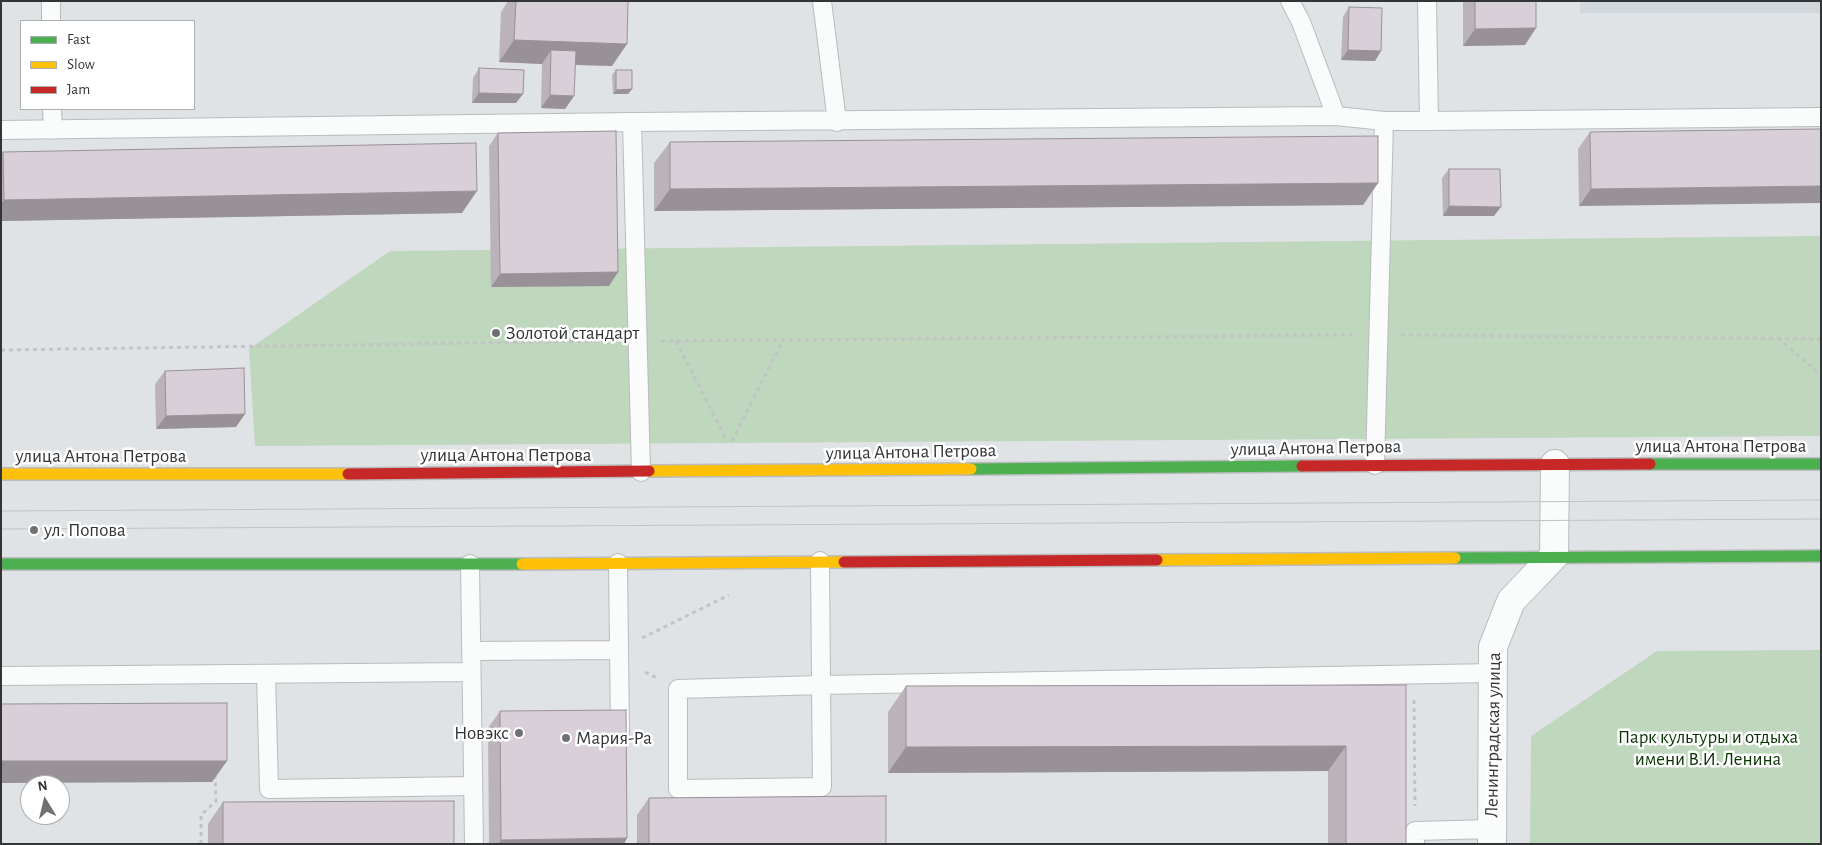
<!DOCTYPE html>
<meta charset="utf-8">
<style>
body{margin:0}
#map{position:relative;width:1822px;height:845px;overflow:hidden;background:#e0e3e5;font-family:"Alegreya Sans",sans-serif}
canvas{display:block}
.frame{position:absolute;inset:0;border:2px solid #323435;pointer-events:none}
.legend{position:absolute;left:20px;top:20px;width:175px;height:90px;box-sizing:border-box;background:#fff;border:1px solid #adaeae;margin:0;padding:6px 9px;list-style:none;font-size:15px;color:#323435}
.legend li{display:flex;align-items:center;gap:10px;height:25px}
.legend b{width:25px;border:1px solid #adaeae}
.north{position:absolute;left:20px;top:775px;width:50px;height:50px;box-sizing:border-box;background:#fff;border:1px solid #adaeae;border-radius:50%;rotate:351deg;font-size:14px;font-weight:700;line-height:20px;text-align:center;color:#323435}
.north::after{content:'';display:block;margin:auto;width:18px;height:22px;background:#6f7173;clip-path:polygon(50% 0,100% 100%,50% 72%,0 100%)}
</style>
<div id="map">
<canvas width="1822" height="845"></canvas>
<div class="frame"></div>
<ul class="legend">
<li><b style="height:6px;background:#4caf50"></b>Fast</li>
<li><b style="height:6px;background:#ffc107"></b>Slow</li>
<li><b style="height:6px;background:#c62828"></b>Jam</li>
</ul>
<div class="north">N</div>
</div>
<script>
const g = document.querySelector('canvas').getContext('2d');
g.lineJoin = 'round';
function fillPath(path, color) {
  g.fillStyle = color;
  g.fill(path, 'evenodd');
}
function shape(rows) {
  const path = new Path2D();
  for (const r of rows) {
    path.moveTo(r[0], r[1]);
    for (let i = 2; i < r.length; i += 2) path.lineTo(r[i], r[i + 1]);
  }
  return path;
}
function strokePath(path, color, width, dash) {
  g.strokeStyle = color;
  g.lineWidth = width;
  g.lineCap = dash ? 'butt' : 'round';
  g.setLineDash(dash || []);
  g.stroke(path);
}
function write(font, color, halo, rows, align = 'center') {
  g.font = font + ' "Alegreya Sans",sans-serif';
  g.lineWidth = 5;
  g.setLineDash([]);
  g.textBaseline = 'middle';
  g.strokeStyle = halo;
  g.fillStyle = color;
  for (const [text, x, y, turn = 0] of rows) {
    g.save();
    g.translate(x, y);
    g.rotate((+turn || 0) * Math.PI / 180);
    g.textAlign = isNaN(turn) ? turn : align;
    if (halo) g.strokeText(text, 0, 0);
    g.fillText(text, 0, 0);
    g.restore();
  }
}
fillPath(shape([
 [1580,1,1821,1,1821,13,1580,13]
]), '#d0d7dd');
fillPath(shape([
 [1821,236,1821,436,255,446,249,349,390,251],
 [1821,650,1821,844,1530,844,1531,736,1657,651]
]), '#bed7bd');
const lane = shape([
 [51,1,51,21],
 [822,1,837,122],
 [1290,1,1301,22,1336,116],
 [1427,1,1429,121],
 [52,109,53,130],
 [632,122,1336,116,1384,121,1429,121,1821,117],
 [1,130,632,122,641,472],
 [1375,465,1384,121],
 [820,561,821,685,822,787,678,789,678,689,821,685,1493,673],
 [618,563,620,732],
 [470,564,474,844],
 [471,651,619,650],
 [266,674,269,789,473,786],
 [1,676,471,672],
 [1415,844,1415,831,1492,829]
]);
const street = shape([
 [1492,844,1493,647,1511,601,1554,556,1555,464]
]);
const fast = shape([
 [1650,464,1821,464],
 [971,469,1302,466],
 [1455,558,1821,556],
 [1,564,522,564]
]);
const slow = shape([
 [649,471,971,469],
 [1,474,348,474],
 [1157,560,1455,558],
 [522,564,844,562]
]);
const jam = shape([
 [1302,466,1650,464],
 [348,474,649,471],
 [844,562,1157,560]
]);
strokePath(lane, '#babbbd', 20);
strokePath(street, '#babbbd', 30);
strokePath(fast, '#babbbd', 14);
strokePath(slow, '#babbbd', 14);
strokePath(jam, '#babbbd', 14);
strokePath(shape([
 [1401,335,1821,339],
 [1778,338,1821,375],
 [661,341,1355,335],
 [676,341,727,441],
 [1,350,613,341],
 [732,441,783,340],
 [642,638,729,595],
 [645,672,657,678],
 [1414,700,1415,806],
 [201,844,201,815,216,801,215,775]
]), '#c2c3c4', 3, [4, 4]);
strokePath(lane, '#fafbfb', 18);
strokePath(street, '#fafbfb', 28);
strokePath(fast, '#4caf50', 11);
strokePath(slow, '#ffc107', 11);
strokePath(jam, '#c62828', 11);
strokePath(shape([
 [1,511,1821,500],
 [1,529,1821,519]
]), '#c2c3c3', 1);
fillPath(shape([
 [508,1,628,1,612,66,575,65,574,96,565,109,541,108,542,64,499,62,501,12],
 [1463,1,1536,1,1525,45,1463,46],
 [1349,7,1381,51,1375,61,1341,60,1343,17],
 [479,68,516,103,472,103,473,78],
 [616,70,632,89,628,94,613,94,612,75],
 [1821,129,1579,206,1578,149,1590,132],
 [498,133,618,272,609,286,491,287,489,146],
 [670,142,1378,183,1363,205,654,211,654,163],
 [3,152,462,213,1,221,1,154],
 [1449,169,1494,216,1443,216,1442,178],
 [165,371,236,427,156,429,155,384],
 [1406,685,1406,844,1328,844,1328,771,888,773,888,712,906,686],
 [500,711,627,838,624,844,489,844,488,728],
 [649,798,886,844,637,844,637,815],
 [223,802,454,844,208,844,208,824]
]), '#bbb2ba');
fillPath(shape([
 [1536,28,1525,45,1463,46,1475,29],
 [514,40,627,44,612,66,551,64,551,50,542,64,499,62],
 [1348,50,1381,51,1375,61,1341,60],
 [632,89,628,94,613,94,616,90],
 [479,93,523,94,516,103,472,103],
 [550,95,574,96,565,109,541,108],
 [1378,183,1363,205,654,211,670,189],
 [1821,186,1821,203,1579,206,1591,189],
 [477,191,462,213,1,221,1,203,4,200],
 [1449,206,1501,207,1494,216,1443,216],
 [618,272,609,286,491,287,500,274],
 [245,414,236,427,156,429,166,416],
 [1346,746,1328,771,888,773,906,747],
 [1,761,227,761,212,782,1,783],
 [627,838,624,844,498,844,501,840]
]), '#989197');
const building = shape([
 [516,1,628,1,627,44,514,40,516,1],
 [1475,1,1536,1,1536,28,1475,29,1475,1],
 [1349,7,1382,8,1381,51,1348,50,1349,7],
 [551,50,576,51,574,96,550,95,551,50],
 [479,68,524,70,523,94,479,93,479,68],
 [616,70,632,70,632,89,616,90,616,70],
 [1821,129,1821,186,1591,189,1590,132,1821,129],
 [616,131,618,272,500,274,498,133,616,131],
 [1378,136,1378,183,670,189,670,142,1378,136],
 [476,143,477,191,4,200,3,152,476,143],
 [1449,169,1500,169,1501,207,1449,206,1449,169],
 [244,368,245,414,166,416,165,371,244,368],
 [1406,685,1406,844,1346,844,1346,746,906,747,906,686,1406,685],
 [227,703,227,761,1,761,1,704,227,703],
 [626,710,627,838,501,840,500,711,626,710],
 [886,796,886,844,649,844,649,798,886,796],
 [454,801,454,844,223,844,223,802,454,801]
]);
fillPath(building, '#d9cfd8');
strokePath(building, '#989197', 1);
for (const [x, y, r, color] of [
 [496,333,5,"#6f7173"],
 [34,530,5,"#6f7173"],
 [519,733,5,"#6f7173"],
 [566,738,5,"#6f7173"]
]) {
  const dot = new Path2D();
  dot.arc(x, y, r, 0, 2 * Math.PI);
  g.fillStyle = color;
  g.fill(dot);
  strokePath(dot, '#fff', 2);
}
write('19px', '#323435', '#fff', [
 ["Золотой стандарт",506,333],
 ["ул. Попова",44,530],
 ["Новэкс",509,733,"right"],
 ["Мария-Ра",576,738]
], 'left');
write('19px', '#323435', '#fff', [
 ["улица Антона Петрова",1721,446],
 ["улица Антона Петрова",1316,448,-1],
 ["улица Антона Петрова",911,452,-1],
 ["улица Антона Петрова",506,455],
 ["улица Антона Петрова",101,456],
 ["Ленинградская улица",1493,735,-89]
]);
write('19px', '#083402', '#fff', [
 ["Парк культуры и отдыха",1708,737],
 ["имени В.И. Ленина",1708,759]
]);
</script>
